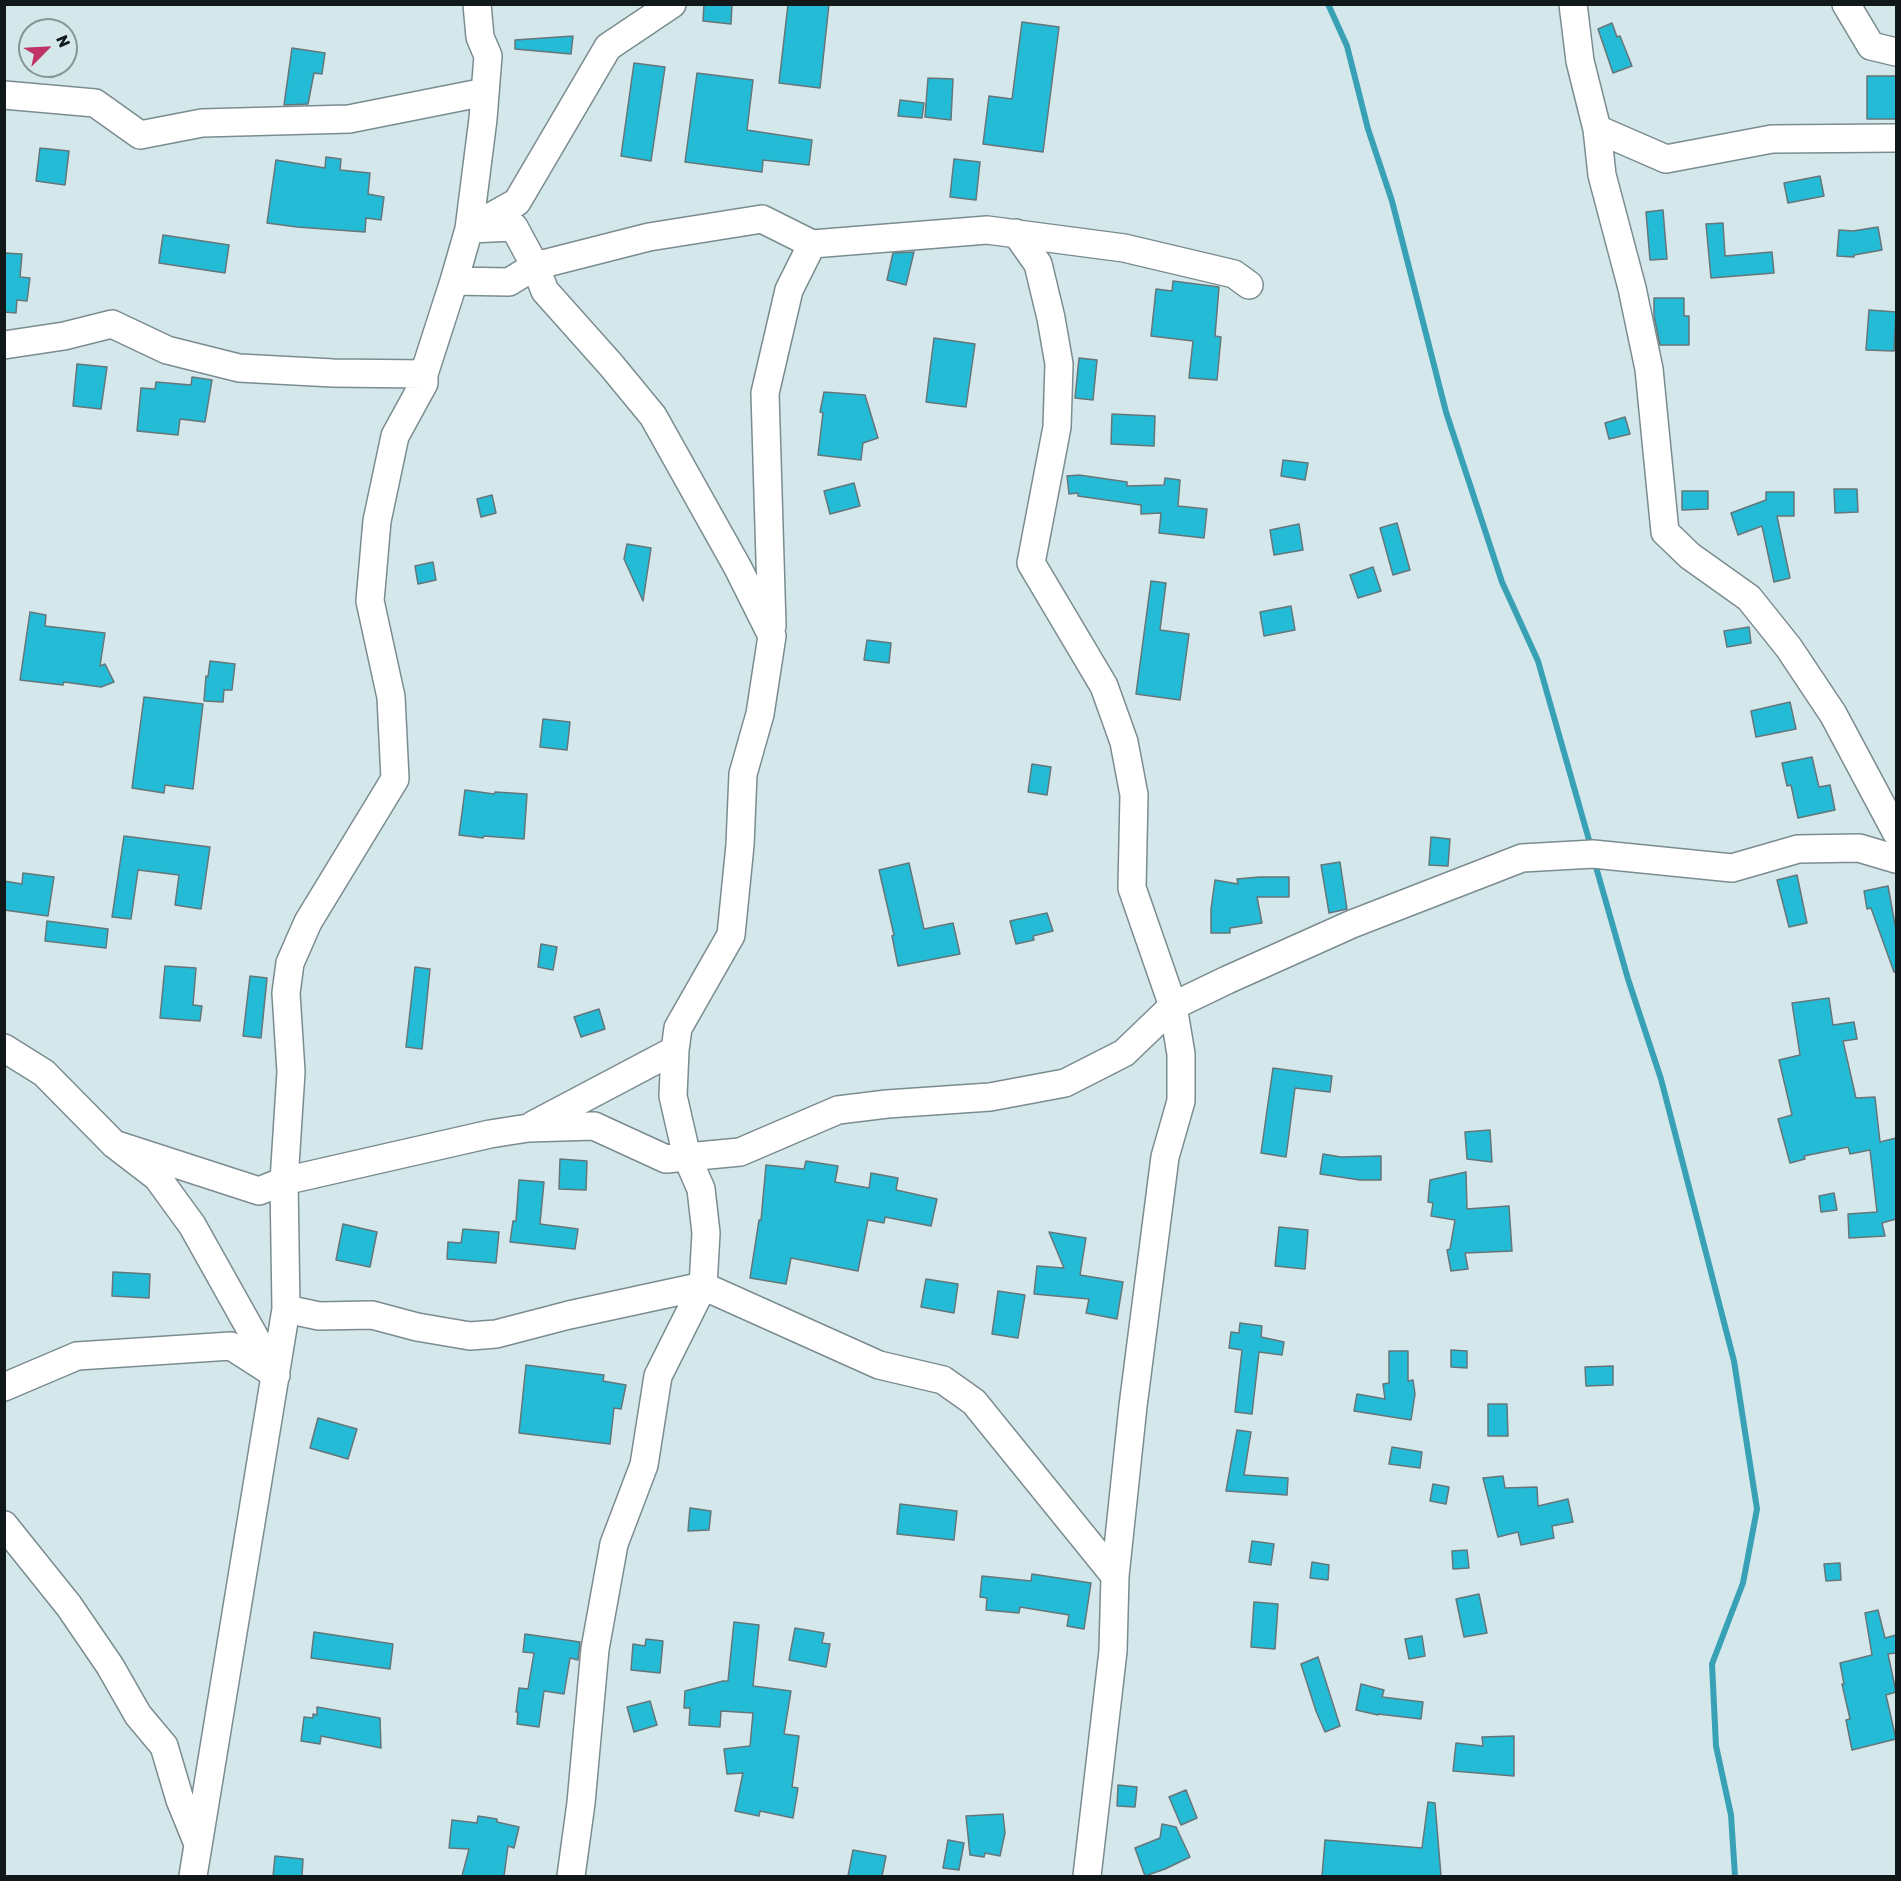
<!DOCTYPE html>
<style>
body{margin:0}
#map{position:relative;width:1901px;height:1881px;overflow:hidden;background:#d4e7eb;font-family:Rubik,sans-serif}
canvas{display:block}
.frame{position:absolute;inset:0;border:6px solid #111819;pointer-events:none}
.north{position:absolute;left:18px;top:18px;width:60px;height:60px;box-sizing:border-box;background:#d4e7eb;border:2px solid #869497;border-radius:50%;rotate:66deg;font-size:16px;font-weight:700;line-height:24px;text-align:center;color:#111819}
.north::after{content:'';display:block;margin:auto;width:21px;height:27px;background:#bf3365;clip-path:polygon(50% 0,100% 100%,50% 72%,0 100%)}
</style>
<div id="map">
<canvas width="1901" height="1881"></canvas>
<div class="frame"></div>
<div class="north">N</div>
</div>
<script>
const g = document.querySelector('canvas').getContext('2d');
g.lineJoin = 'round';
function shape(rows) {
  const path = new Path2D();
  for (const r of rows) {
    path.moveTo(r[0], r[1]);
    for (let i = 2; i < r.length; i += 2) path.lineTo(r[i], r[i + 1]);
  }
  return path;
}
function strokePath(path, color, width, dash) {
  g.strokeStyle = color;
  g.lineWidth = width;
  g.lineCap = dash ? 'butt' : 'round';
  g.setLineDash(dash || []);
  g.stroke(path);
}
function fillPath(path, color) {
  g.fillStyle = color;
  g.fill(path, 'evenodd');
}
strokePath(shape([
 [1328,4,1347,46,1368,129,1392,201,1446,412,1502,582,1538,661,1591,847],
 [1594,860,1628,979,1661,1079,1734,1361,1757,1509,1743,1583,1712,1664,1716,1746,1731,1815,1735,1876]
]), '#39a1b6', 6);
const building = shape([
 [704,4,732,4,731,24,703,21,704,4],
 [788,4,829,4,820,88,779,83,788,4],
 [1022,22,1059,27,1043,152,983,144,989,96,1012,99,1022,22],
 [1612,23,1617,37,1620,36,1632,66,1613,73,1598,29,1612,23],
 [573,36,571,54,515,49,515,40,573,36],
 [292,48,325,53,322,74,314,73,308,104,284,105,292,48],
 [634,63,665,67,651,161,621,156,634,63],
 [697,73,753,80,747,130,812,140,809,165,763,160,762,172,685,162,697,73],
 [1867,76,1896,76,1896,119,1867,119,1867,76],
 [928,78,953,79,951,120,925,117,928,78],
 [900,100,924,103,922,118,898,116,900,100],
 [40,148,69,151,65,185,36,181,40,148],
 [326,157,341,159,340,170,370,173,368,194,384,197,381,220,366,218,365,232,297,227,267,223,276,160,325,168,326,157],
 [954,159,980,162,976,200,950,197,954,159],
 [1820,176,1824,196,1788,203,1784,183,1820,176],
 [1663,210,1667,259,1650,260,1646,212,1663,210],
 [1723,223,1725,256,1772,252,1774,273,1711,278,1706,224,1723,223],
 [1878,227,1882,250,1854,255,1854,257,1837,256,1839,230,1853,231,1878,227],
 [163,235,229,245,225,273,159,263,163,235],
 [914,252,906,285,887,280,893,253,914,252],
 [4,253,22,254,20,277,30,278,27,301,17,300,16,313,4,312,4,253],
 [1173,281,1219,287,1215,336,1221,337,1217,380,1189,378,1193,341,1151,336,1156,289,1172,291,1173,281],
 [1654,298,1684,298,1684,316,1689,316,1689,345,1660,345,1654,316,1654,298],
 [1869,310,1896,312,1894,351,1866,350,1869,310],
 [934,338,975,344,966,407,926,402,934,338],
 [1079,358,1097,360,1093,400,1075,398,1079,358],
 [77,364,107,367,101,409,73,406,77,364],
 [192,377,212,380,205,422,180,419,178,435,137,431,141,388,155,389,156,382,191,385,192,377],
 [824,392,865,395,878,438,863,443,861,460,818,455,823,413,820,412,824,392],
 [1112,414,1155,416,1154,446,1111,444,1112,414],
 [1625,417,1630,434,1609,439,1605,423,1625,417],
 [1283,460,1308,463,1305,480,1281,476,1283,460],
 [1079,475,1127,482,1127,486,1164,485,1165,478,1180,480,1178,506,1207,509,1204,538,1159,533,1161,513,1141,514,1141,505,1078,496,1078,493,1069,494,1067,476,1079,475],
 [854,483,860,506,830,514,824,491,854,483],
 [1834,489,1857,489,1858,512,1835,513,1834,489],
 [1682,491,1708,491,1708,509,1682,510,1682,491],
 [1766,492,1794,492,1794,516,1777,516,1790,578,1774,582,1762,526,1738,535,1731,513,1766,500,1766,492],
 [492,495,496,513,481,517,477,499,492,495],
 [1397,523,1410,570,1393,575,1380,528,1397,523],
 [1299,524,1303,550,1274,555,1270,530,1299,524],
 [627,544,651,548,643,601,624,559,627,544],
 [433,562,436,580,418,584,415,566,433,562],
 [1373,567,1381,591,1358,598,1350,575,1373,567],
 [1151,581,1166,583,1160,630,1189,634,1180,700,1136,694,1151,581],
 [1291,606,1295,630,1264,636,1260,612,1291,606],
 [30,612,46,615,45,626,105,633,100,666,105,664,114,682,101,687,64,682,63,685,20,680,30,612],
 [1749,627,1751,643,1727,647,1724,631,1749,627],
 [867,640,891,643,889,663,864,660,867,640],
 [210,661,235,664,232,690,224,690,223,702,204,701,206,676,208,677,210,661],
 [144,697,203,704,193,789,165,785,164,793,132,788,144,697],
 [1790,702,1796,729,1756,737,1751,711,1790,702],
 [543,719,570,722,567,750,540,747,543,719],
 [1812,757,1819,787,1830,785,1835,810,1798,818,1791,785,1787,786,1782,763,1812,757],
 [1032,764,1051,767,1047,795,1028,792,1032,764],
 [465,790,494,794,495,792,527,794,524,839,484,836,483,838,459,835,465,790],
 [124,836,210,847,201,909,175,905,179,875,138,870,131,919,112,917,124,836],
 [1431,837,1450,839,1448,866,1429,865,1431,837],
 [1340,862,1347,909,1329,913,1321,865,1340,862],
 [909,863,924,929,953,923,960,954,898,966,892,936,894,935,879,870,909,863],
 [23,873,54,877,48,916,4,910,4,881,22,884,23,873],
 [1797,875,1807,923,1789,927,1777,880,1797,875],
 [1259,877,1289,877,1289,897,1257,897,1262,923,1230,928,1230,933,1211,933,1211,909,1215,880,1238,884,1237,879,1259,877],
 [1888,886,1896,930,1896,972,1894,972,1871,908,1867,909,1864,891,1888,886],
 [1047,913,1053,931,1033,936,1034,940,1016,944,1010,921,1047,913],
 [47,921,108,929,106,948,45,941,47,921],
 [541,944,557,947,553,970,538,967,541,944],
 [165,966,196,968,193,1005,202,1006,200,1021,160,1018,165,966],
 [415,967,430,969,422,1049,406,1047,415,967],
 [250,976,267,978,261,1038,243,1036,250,976],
 [1829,998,1833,1025,1854,1022,1857,1039,1843,1041,1856,1098,1875,1097,1880,1142,1896,1138,1896,1219,1882,1223,1885,1236,1849,1238,1848,1214,1877,1212,1870,1150,1850,1154,1848,1147,1804,1156,1805,1159,1790,1163,1778,1119,1792,1115,1779,1060,1800,1055,1792,1003,1829,998],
 [599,1009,605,1029,581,1037,574,1017,599,1009],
 [1273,1068,1332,1076,1330,1092,1295,1088,1286,1157,1261,1153,1273,1068],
 [1490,1130,1492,1162,1467,1159,1465,1132,1490,1130],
 [1323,1154,1341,1157,1381,1156,1381,1180,1360,1180,1320,1174,1323,1154],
 [560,1159,587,1161,586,1190,559,1189,560,1159],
 [806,1161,838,1166,835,1182,869,1188,871,1173,898,1178,896,1190,937,1199,931,1226,885,1217,884,1223,868,1220,858,1271,791,1258,786,1284,750,1278,759,1220,761,1220,766,1165,804,1169,806,1161],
 [1466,1172,1467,1209,1509,1206,1512,1251,1465,1253,1468,1269,1451,1271,1447,1250,1450,1249,1455,1220,1431,1216,1433,1203,1428,1202,1430,1180,1466,1172],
 [519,1180,544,1182,540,1224,578,1229,575,1249,510,1242,513,1221,516,1221,519,1180],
 [1834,1193,1837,1210,1821,1212,1819,1196,1834,1193],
 [343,1224,377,1232,370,1267,336,1260,343,1224],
 [1279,1227,1308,1230,1305,1269,1275,1266,1279,1227],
 [463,1229,499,1232,496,1263,447,1259,448,1242,461,1243,463,1229],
 [1049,1232,1086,1238,1080,1275,1123,1282,1117,1319,1086,1313,1089,1299,1034,1294,1037,1266,1064,1268,1049,1232],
 [113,1272,150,1274,149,1298,112,1296,113,1272],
 [926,1279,958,1284,954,1313,921,1307,926,1279],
 [998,1291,1025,1295,1018,1338,992,1334,998,1291],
 [1240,1323,1262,1326,1261,1337,1284,1342,1282,1355,1259,1352,1252,1414,1235,1412,1242,1350,1229,1348,1231,1332,1239,1333,1240,1323],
 [1451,1350,1467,1351,1467,1368,1451,1367,1451,1350],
 [1389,1351,1408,1351,1408,1381,1413,1380,1415,1394,1411,1420,1354,1411,1357,1394,1385,1399,1383,1384,1389,1383,1389,1351],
 [526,1365,604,1375,603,1381,626,1385,621,1409,614,1408,610,1444,519,1433,526,1365],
 [1613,1366,1613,1385,1586,1386,1585,1367,1613,1366],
 [1488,1404,1507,1404,1508,1436,1488,1436,1488,1404],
 [318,1418,357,1429,348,1459,310,1448,318,1418],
 [1237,1430,1251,1432,1244,1475,1288,1478,1287,1495,1226,1491,1237,1430],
 [1392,1447,1422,1452,1420,1468,1389,1464,1392,1447],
 [1503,1476,1505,1488,1537,1487,1538,1506,1568,1499,1573,1522,1552,1526,1554,1538,1521,1545,1518,1532,1498,1537,1483,1478,1503,1476],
 [1433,1484,1449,1487,1446,1504,1430,1501,1433,1484],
 [900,1504,957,1511,954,1540,897,1534,900,1504],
 [690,1508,711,1511,709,1530,688,1531,690,1508],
 [1252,1541,1274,1544,1271,1565,1249,1562,1252,1541],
 [1467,1550,1469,1568,1453,1569,1452,1551,1467,1550],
 [1312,1562,1329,1565,1328,1580,1310,1578,1312,1562],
 [1840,1563,1841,1580,1826,1581,1824,1564,1840,1563],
 [1032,1574,1091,1583,1084,1629,1067,1626,1069,1615,1020,1607,1019,1613,986,1610,987,1598,980,1597,982,1576,1031,1581,1032,1574],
 [1479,1594,1487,1633,1464,1637,1456,1599,1479,1594],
 [1254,1602,1278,1604,1275,1649,1251,1647,1254,1602],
 [1878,1610,1885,1638,1896,1635,1896,1653,1888,1654,1896,1692,1886,1695,1896,1739,1852,1750,1846,1720,1850,1719,1842,1684,1844,1684,1840,1663,1872,1655,1865,1613,1878,1610],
 [734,1622,759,1625,753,1686,791,1691,784,1734,799,1736,792,1787,798,1788,793,1818,760,1811,759,1816,735,1811,743,1773,727,1774,724,1749,750,1746,753,1713,721,1711,720,1727,689,1725,690,1708,684,1708,685,1691,723,1681,728,1681,734,1622],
 [795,1628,824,1633,822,1643,830,1644,826,1667,789,1660,795,1628],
 [314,1632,393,1644,390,1669,311,1658,314,1632],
 [525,1634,580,1642,578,1660,570,1658,564,1694,544,1691,539,1727,517,1724,518,1712,516,1712,519,1688,528,1689,534,1653,523,1652,525,1634],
 [1422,1636,1425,1656,1409,1659,1405,1639,1422,1636],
 [646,1639,663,1641,660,1673,631,1670,633,1644,645,1646,646,1639],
 [1318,1657,1340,1726,1325,1732,1316,1711,1301,1664,1318,1657],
 [1361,1684,1384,1690,1382,1697,1423,1702,1421,1719,1378,1714,1378,1715,1356,1710,1361,1684],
 [650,1701,657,1725,634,1732,627,1707,650,1701],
 [317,1707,380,1718,381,1748,321,1736,320,1744,301,1741,304,1717,313,1718,313,1714,317,1715,317,1707],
 [1514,1736,1514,1776,1453,1771,1456,1743,1483,1746,1482,1737,1514,1736],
 [1118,1785,1137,1787,1135,1807,1117,1806,1118,1785],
 [1186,1790,1197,1818,1181,1825,1169,1797,1186,1790],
 [1428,1802,1435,1803,1441,1876,1322,1876,1325,1840,1422,1848,1428,1802],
 [1003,1814,1005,1833,1000,1856,985,1853,984,1857,970,1855,966,1816,1003,1814],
 [478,1816,497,1819,497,1822,519,1827,514,1848,508,1846,504,1876,462,1876,469,1849,449,1848,452,1820,477,1823,478,1816],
 [1162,1824,1176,1827,1190,1857,1165,1869,1145,1876,1135,1848,1160,1838,1162,1824],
 [948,1840,964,1843,959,1870,943,1868,948,1840],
 [853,1850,886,1856,882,1876,848,1876,853,1850],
 [275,1856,303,1859,302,1876,273,1876,275,1856]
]);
fillPath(building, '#24bbd6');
strokePath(building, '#65767a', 1.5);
const minor = shape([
 [477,4,480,37,488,56,483,119,469,229,514,227,535,266,545,291,611,365,653,416,738,568,772,636,760,714,743,774,740,845,731,935,678,1028,675,1050,673,1096,687,1157,701,1189,706,1233,703,1286,658,1376,644,1465,614,1544,595,1649,581,1803,571,1876],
 [1573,4,1580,61,1597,129,1602,175,1632,288,1649,369,1665,532,1690,556,1749,598,1789,648,1833,714,1896,832],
 [1846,4,1871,46,1896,52],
 [4,95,95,103,140,135,202,123,349,119,485,92],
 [1597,129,1666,159,1772,139,1896,138],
 [1016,233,1038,264,1051,318,1059,364,1057,427,1031,563,1104,686,1124,742,1134,795,1132,888,1173,1006,1181,1054,1181,1101,1165,1157,1133,1406,1115,1576,1113,1651,1087,1876],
 [454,281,509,282,535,266,649,237,762,219,812,244],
 [4,345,64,336,112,324,167,350,239,368,333,373,424,374],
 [772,626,765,393,789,290,812,244,987,230,1124,248,1234,274,1249,285],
 [4,1048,44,1073,114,1144,157,1177,192,1225,276,1375],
 [533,1125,675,1050],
 [114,1144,259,1191,284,1181,490,1134,528,1128,594,1126,666,1159,740,1152,838,1110,887,1104,990,1097,1065,1083,1124,1053,1173,1006,1227,980,1352,924,1522,858,1593,854,1732,868,1798,849,1859,848,1896,859],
 [286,1309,319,1316,372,1315,417,1327,470,1336,496,1334,569,1315,703,1286,879,1365,943,1380,974,1402,1115,1576],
 [4,1387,77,1356,231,1346,273,1373],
 [4,1525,69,1606,110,1666,138,1715,164,1746,180,1800,198,1844],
 [193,1876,286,1309,284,1181,291,1072,286,993,290,963,308,922,395,779,391,697,370,601,377,521,395,436,424,383,424,374,454,281,469,229,517,202,608,47,672,4]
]);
strokePath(minor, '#7b8c90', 30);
strokePath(minor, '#fff', 27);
</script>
